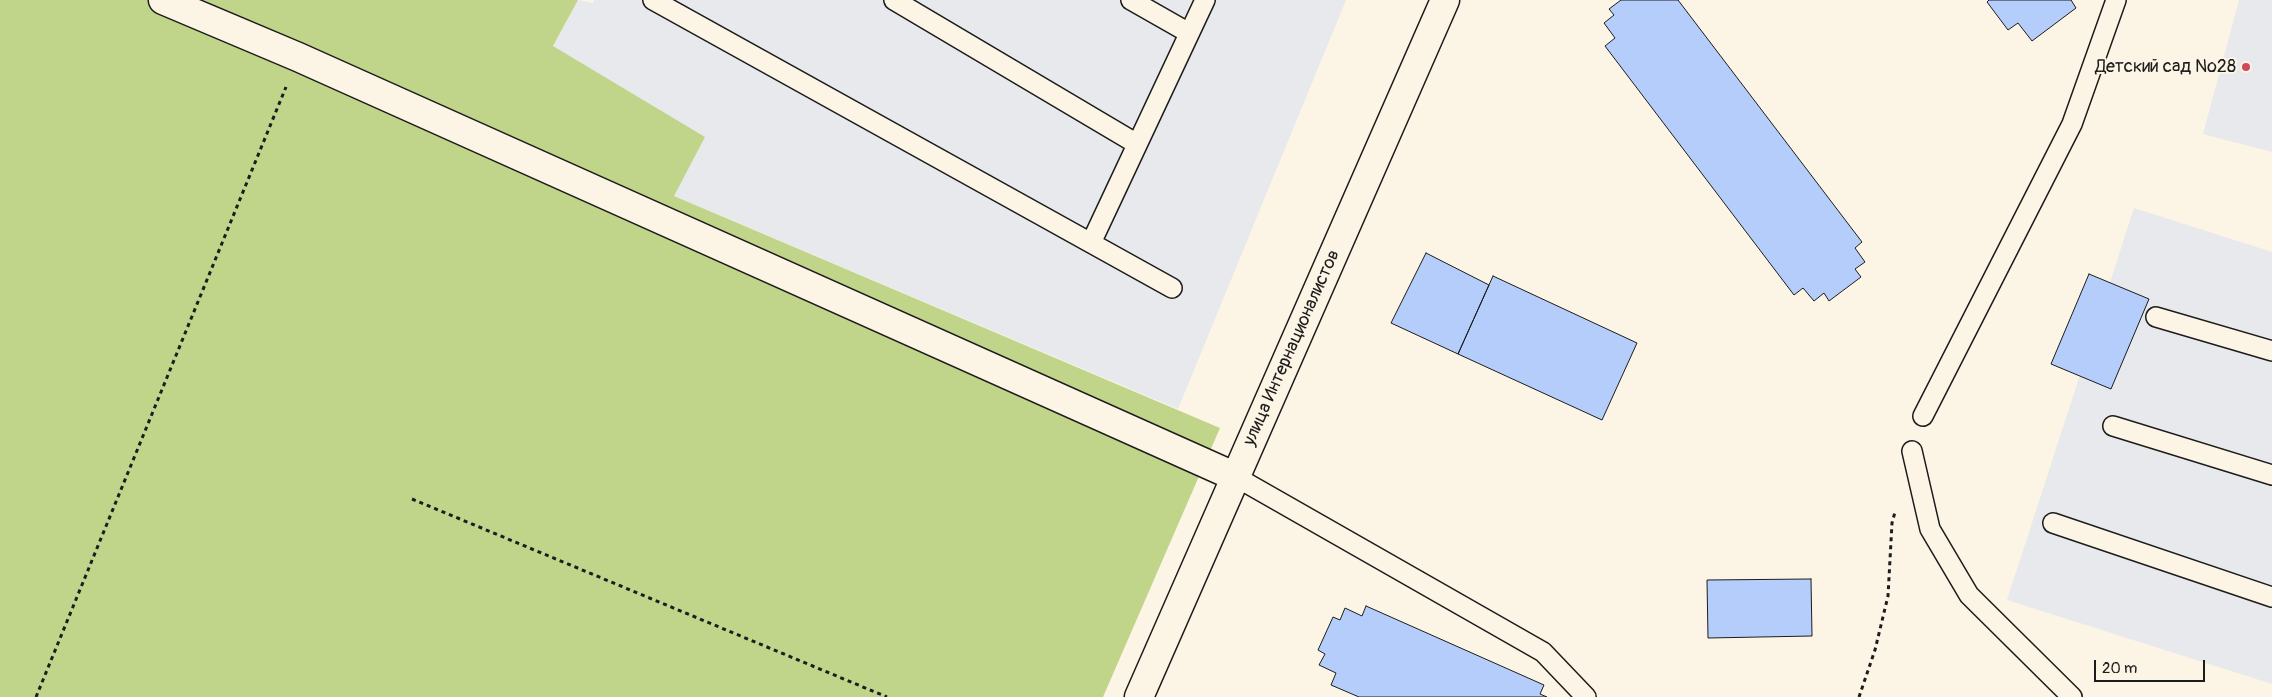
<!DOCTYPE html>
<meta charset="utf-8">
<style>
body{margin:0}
#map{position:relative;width:2272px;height:697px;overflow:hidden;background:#fcf5e5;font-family:Pangolin,sans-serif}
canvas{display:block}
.scale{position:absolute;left:2094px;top:660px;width:111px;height:22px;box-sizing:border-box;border:2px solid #1c1c1c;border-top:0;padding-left:6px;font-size:15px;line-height:18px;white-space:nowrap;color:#1c1c1c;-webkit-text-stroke:4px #fcf5e5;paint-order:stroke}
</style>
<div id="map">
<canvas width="2272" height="697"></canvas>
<div class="scale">20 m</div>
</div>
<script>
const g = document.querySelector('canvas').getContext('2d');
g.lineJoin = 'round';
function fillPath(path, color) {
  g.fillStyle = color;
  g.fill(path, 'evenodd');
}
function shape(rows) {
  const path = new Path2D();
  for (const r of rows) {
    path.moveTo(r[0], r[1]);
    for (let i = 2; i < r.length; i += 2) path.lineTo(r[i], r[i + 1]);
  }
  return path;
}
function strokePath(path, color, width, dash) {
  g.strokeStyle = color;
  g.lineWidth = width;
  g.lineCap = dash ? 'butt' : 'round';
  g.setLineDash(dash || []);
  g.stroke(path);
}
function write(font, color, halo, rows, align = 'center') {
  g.font = font + ' Pangolin,sans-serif';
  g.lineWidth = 4;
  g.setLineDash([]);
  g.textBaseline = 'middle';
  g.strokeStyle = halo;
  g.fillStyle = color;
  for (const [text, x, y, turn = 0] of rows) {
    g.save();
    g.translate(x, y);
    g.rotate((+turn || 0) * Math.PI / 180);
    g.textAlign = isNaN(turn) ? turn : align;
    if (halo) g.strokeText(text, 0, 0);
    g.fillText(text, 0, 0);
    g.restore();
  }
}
fillPath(shape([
 [578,0,593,3,594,0,1346,0,1178,409,674,196,553,46],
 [2239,0,2272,0,2272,152,2203,134],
 [2134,208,2272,252,2272,684,2007,600]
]), '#e7e9ec');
fillPath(shape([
 [0,0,578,0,553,46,705,137,674,196,1220,428,1103,697,0,697]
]), '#c1d58a');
const building = shape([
 [1621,0,1678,0,1862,242,1855,248,1865,262,1855,269,1861,277,1829,301,1824,293,1814,301,1803,288,1794,295,1605,46,1615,38,1604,23,1614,15,1609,9,1621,0],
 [1989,0,2071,0,2076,8,2032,41,2018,23,2008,30,1987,2,1989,0],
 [1426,253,1489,285,1458,354,1391,323,1426,253],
 [2089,274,2149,299,2111,389,2051,364,2089,274],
 [1493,276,1637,343,1602,420,1458,354,1493,276],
 [1811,579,1812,636,1708,638,1707,580,1811,579],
 [1366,606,1544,685,1540,694,1547,697,1359,697,1331,685,1336,673,1319,665,1325,654,1318,650,1333,617,1340,620,1345,608,1362,616,1366,606]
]);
fillPath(building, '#b5cdfb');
strokePath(building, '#1c1c1c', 1);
const service = shape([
 [653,0,1172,288],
 [894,0,1137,144],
 [1131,0,1189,33],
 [1091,243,1205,0],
 [2156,317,2272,351],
 [1923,416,2072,124,2116,0],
 [2113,426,2272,475],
 [1912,451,1930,529,1969,595,2072,697],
 [1236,477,1543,652,1586,697],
 [2053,523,2272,597]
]);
const minor = shape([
 [163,0,298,57,1236,477],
 [1139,697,1445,0]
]);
strokePath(service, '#1c1c1c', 22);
strokePath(minor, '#1c1c1c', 31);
strokePath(shape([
 [412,499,887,697],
 [36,697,286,87],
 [1859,697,1875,650,1888,596,1892,523,1895,512]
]), '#1c1c1c', 3, [4, 4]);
strokePath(service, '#fcf5e5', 19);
strokePath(minor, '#fcf5e5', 28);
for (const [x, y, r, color] of [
 [2246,67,5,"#d1495b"]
]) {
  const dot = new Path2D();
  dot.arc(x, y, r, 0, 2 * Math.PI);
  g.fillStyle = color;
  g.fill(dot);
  strokePath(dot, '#fcf5e5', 2);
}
write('18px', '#1c1c1c', '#fcf5e5', [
 ["Детский сад №28",2236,67]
], 'right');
write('18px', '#1c1c1c', '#fcf5e5', [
 ["улица Интернационалистов",1292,348,-66]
]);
</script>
